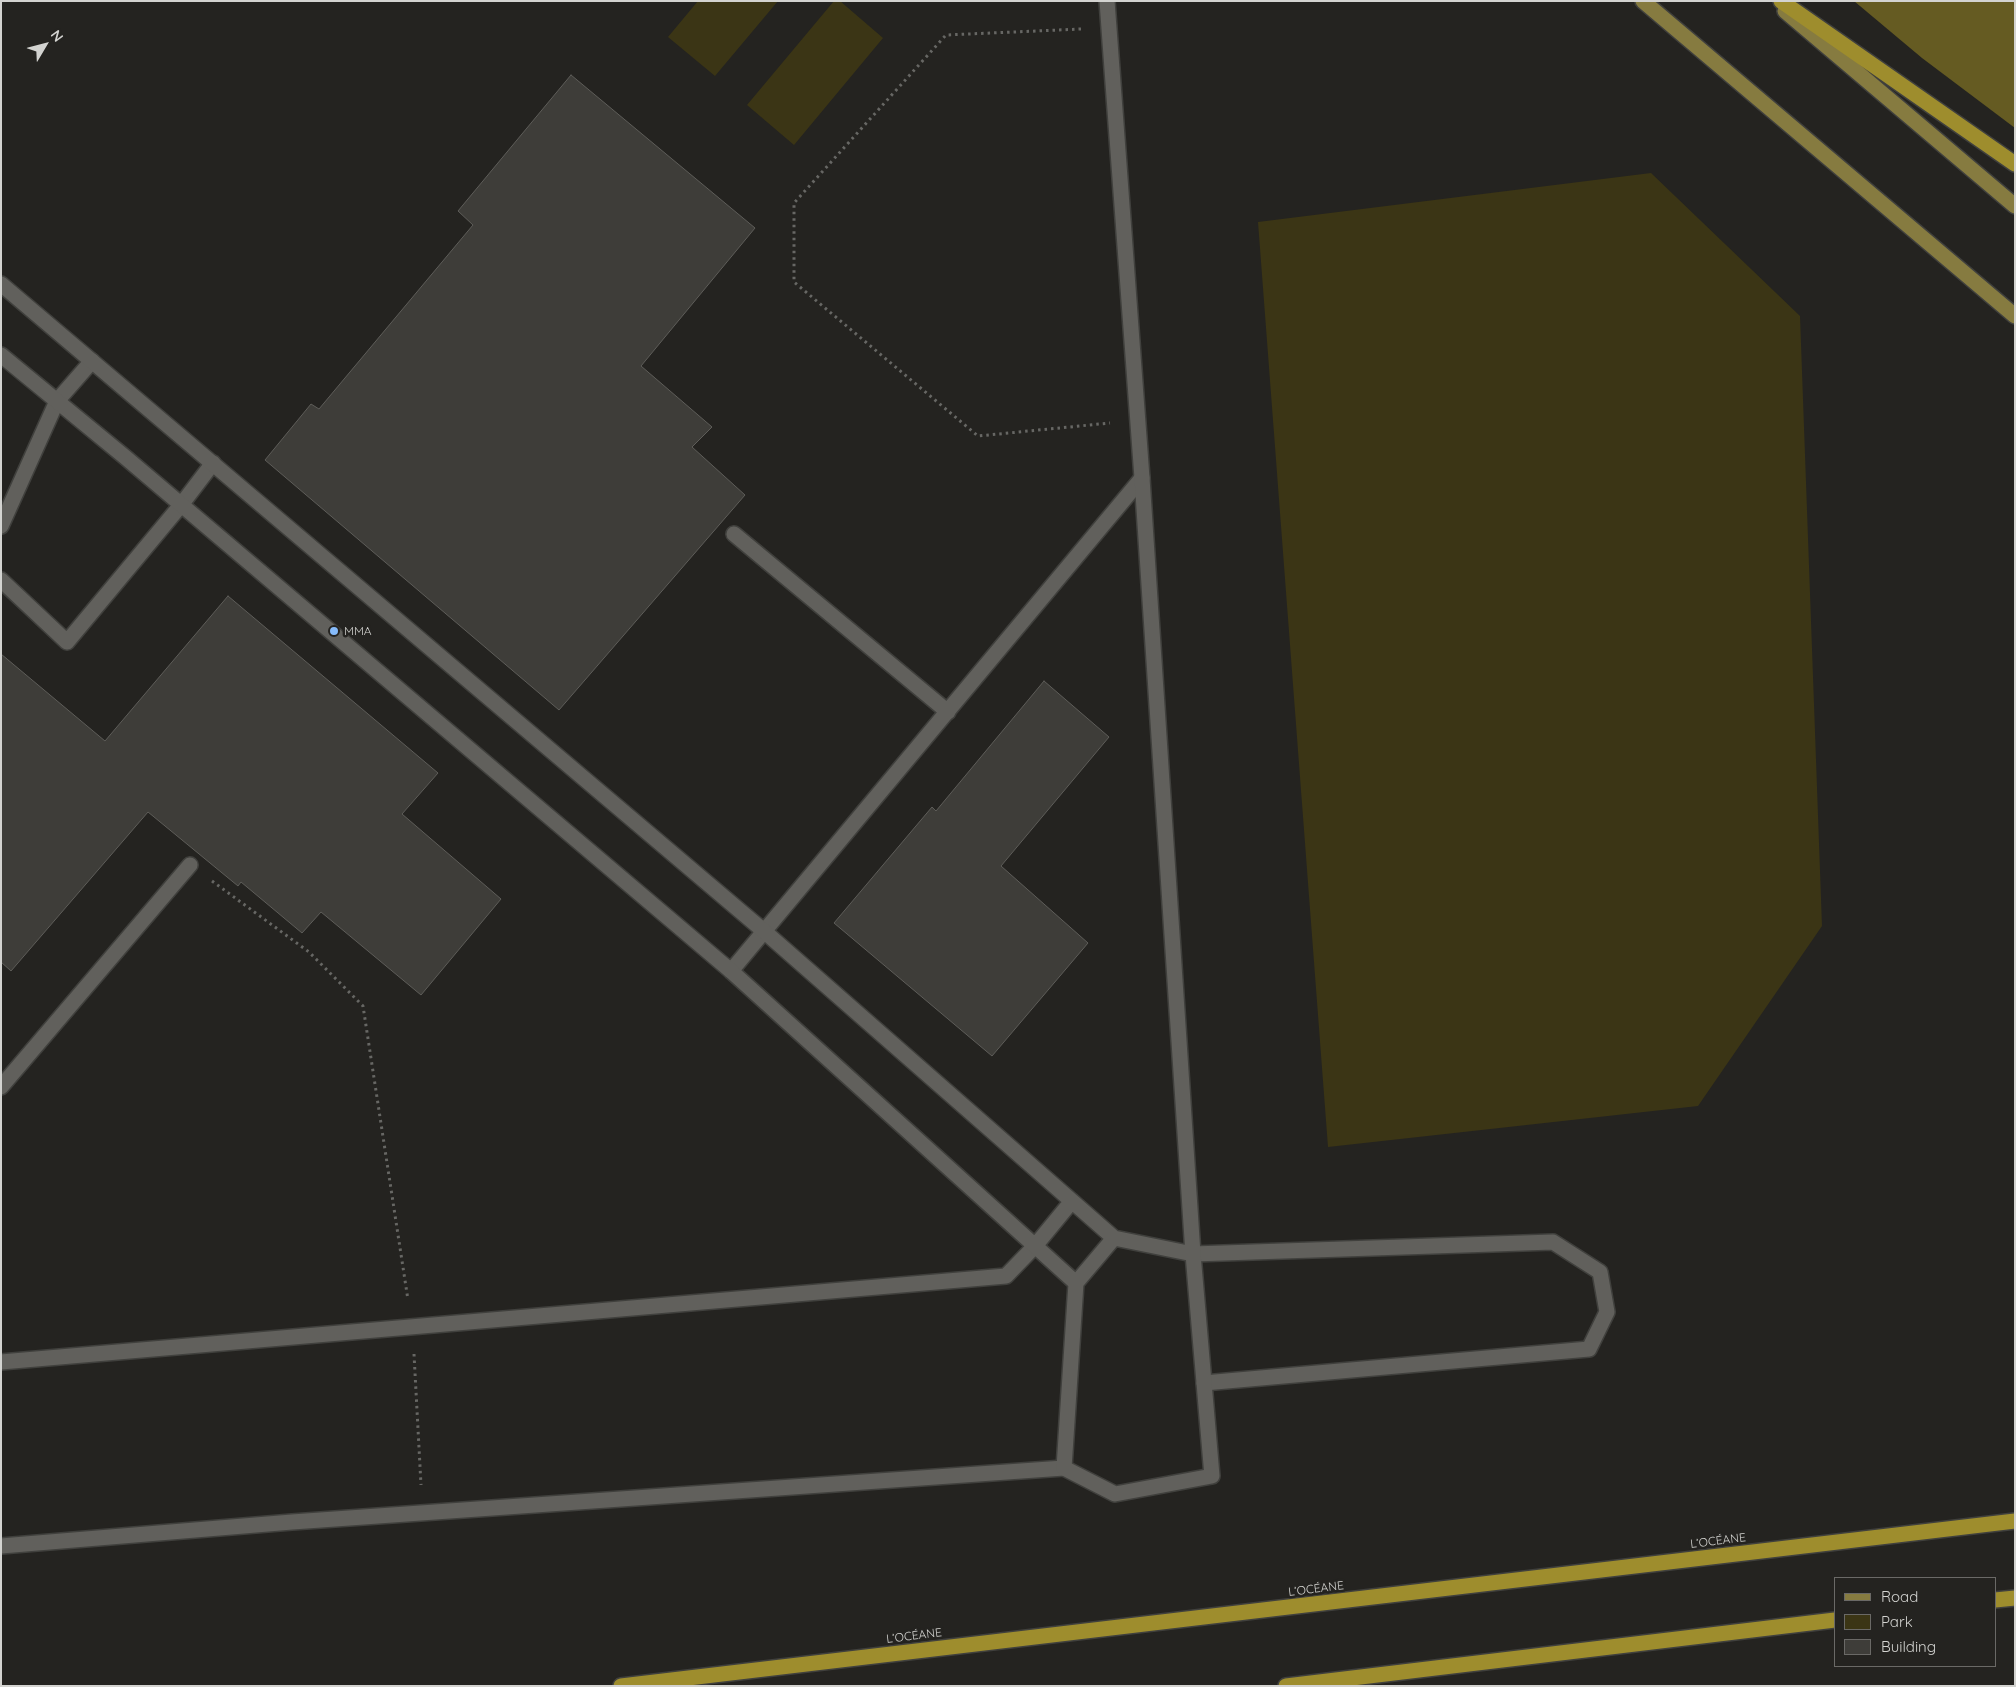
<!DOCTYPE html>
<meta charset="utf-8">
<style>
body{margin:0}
#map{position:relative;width:2016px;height:1687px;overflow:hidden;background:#242320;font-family:Quicksand,sans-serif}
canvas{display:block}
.frame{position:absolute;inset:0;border:2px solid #d3d3d0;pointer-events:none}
.legend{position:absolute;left:1834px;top:1577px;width:162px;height:90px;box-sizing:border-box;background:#242320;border:1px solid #6a6966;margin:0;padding:6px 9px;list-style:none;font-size:15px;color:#d3d3d0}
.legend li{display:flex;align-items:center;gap:10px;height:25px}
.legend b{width:25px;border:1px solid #6a6966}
.north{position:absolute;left:20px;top:20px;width:50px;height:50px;-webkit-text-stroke:4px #242320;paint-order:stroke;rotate:53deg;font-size:14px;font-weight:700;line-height:20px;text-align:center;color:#d3d3d0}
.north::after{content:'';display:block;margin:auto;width:18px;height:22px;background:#d3d3d0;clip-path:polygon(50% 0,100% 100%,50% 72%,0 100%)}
</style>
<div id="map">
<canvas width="2016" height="1687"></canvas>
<div class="frame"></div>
<ul class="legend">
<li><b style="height:6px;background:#867b40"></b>Road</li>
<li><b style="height:14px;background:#3b3515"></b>Park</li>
<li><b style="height:14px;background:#3e3d39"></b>Building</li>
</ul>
<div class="north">N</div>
</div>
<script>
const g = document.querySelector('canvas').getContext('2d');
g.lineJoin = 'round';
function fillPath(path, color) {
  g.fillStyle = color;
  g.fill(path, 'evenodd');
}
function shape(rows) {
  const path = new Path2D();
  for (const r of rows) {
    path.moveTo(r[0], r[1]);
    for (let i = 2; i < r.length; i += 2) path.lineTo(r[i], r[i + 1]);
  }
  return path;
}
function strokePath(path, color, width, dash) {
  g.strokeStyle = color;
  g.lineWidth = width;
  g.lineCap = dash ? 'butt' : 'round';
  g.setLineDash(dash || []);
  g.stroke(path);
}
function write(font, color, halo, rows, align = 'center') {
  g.font = font + ' Quicksand,sans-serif';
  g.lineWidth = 5;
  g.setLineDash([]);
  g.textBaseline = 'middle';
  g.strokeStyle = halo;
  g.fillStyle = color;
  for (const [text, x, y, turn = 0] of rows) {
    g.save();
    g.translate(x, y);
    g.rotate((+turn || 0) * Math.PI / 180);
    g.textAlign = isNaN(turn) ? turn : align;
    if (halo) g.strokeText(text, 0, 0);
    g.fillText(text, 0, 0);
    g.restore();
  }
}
fillPath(shape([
 [698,1,778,1,715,76,668,37],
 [834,1,840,1,883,38,794,145,747,105],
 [1651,173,1800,316,1822,926,1698,1106,1328,1147,1258,222]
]), '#3b3515');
fillPath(shape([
 [1854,1,2015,1,2015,128,1922,58]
]), '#655b22');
const building = shape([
 [571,75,755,228,641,366,712,427,692,447,745,495,559,710,265,460,311,404,319,409,473,225,458,211,571,75],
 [228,596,438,773,402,814,501,899,421,995,321,912,302,933,241,882,238,886,148,812,11,971,1,962,1,654,105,741,228,596],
 [1044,681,1109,737,1001,866,1088,943,992,1056,834,923,932,807,936,811,1044,681]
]);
fillPath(building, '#3e3d39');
strokePath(building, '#5e5d59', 1);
const service = shape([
 [1,526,57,401,92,361],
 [734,534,948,712],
 [1,580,67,642,181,505,213,463],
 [731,971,1142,478],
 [1,1087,190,865],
 [1193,1254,1553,1242,1600,1272,1607,1312,1589,1349,1204,1383],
 [1,1362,1006,1276,1035,1246],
 [1,1546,292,1522,1064,1468]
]);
const minor = shape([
 [1107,1,1142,478,1193,1254,1212,1476,1115,1494,1064,1468,1076,1283,1114,1238],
 [1,284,765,932,1114,1238,1193,1254],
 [1,355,125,457,731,971,1076,1283],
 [1035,1246,1072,1201]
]);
const primary = shape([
 [1643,1,2015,316],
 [1785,11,2015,206]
]);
const motorway = shape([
 [1781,1,2015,164],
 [1995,1600,2015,1598],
 [621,1686,2015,1521],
 [1286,1686,1835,1620]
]);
strokePath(service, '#40403d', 18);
strokePath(minor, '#40403d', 18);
strokePath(primary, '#40403d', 18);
strokePath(motorway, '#40403d', 18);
strokePath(shape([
 [1081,29,946,35,794,203,794,282,978,436,1110,423],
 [212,881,309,952,363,1006,408,1300],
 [414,1354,421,1485]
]), '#676764', 3, [2.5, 4]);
strokePath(service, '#61605c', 15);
strokePath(minor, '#61605c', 15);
strokePath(primary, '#867b40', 15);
strokePath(motorway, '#9e8d2d', 15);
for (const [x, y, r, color] of [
 [334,631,5,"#86bbfb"]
]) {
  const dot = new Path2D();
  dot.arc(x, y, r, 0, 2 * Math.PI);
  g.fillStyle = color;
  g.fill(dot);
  strokePath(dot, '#242320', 2);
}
write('12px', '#d3d3d0', '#242320', [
 ["MMA",344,631]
], 'left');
write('12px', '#d3d3d0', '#242320', [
 ["L’OCÉANE",1718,1541,-7],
 ["L’OCÉANE",1316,1589,-7],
 ["L’OCÉANE",914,1636,-7]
]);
</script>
